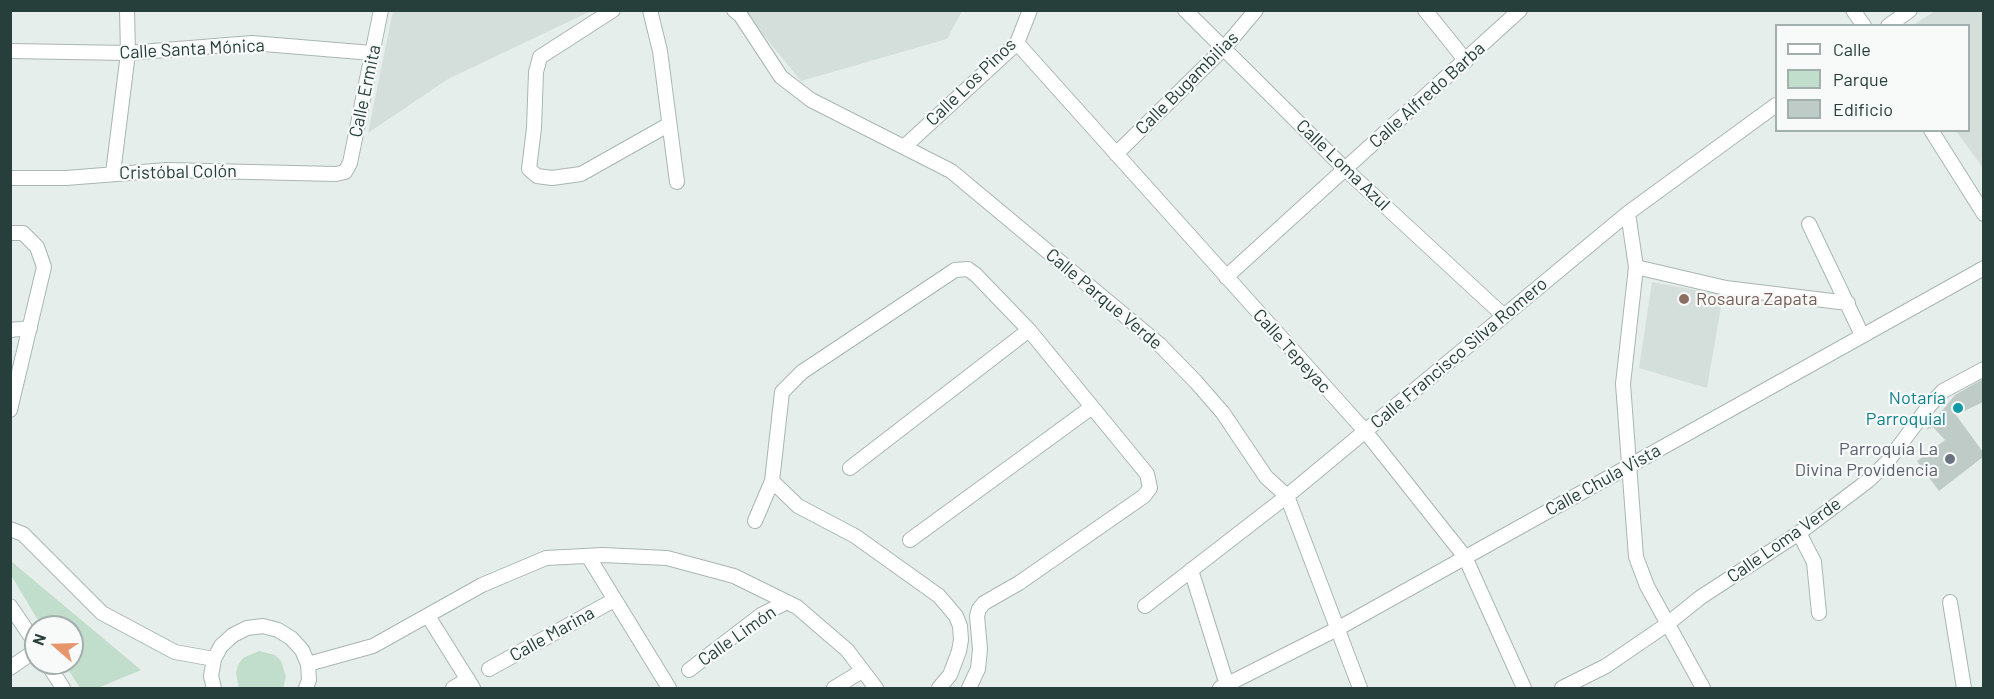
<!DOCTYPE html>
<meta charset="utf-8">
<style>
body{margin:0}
#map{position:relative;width:1994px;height:699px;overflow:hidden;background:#e6eeeb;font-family:Barlow,sans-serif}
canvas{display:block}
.frame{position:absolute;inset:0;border:12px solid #263f3a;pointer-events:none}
.legend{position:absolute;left:1775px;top:24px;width:195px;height:108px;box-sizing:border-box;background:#f7faf9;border:2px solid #a3afad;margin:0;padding:8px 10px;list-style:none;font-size:18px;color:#263f3a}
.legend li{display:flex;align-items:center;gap:12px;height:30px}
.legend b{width:30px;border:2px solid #a3afad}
.north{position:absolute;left:24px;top:615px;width:60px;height:60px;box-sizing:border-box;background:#f7faf9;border:2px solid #a3afad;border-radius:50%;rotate:290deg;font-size:16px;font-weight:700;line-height:24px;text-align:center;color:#263f3a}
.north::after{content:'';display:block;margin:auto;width:21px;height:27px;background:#e7956b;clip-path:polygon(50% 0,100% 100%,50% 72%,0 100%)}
</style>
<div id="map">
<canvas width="1994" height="699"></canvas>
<div class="frame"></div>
<ul class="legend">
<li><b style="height:8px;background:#fff"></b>Calle</li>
<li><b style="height:16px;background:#c1ddcb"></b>Parque</li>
<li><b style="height:16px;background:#becbc7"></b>Edificio</li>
</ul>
<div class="north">N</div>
</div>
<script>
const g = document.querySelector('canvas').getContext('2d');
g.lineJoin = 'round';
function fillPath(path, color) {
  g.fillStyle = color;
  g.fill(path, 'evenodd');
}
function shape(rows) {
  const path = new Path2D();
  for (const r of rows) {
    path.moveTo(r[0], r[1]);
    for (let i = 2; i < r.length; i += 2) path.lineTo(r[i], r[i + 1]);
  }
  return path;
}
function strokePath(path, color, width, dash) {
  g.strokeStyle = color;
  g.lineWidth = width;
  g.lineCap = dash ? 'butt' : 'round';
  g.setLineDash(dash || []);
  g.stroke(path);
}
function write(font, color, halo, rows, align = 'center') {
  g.font = font + ' Barlow,sans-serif';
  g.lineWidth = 4.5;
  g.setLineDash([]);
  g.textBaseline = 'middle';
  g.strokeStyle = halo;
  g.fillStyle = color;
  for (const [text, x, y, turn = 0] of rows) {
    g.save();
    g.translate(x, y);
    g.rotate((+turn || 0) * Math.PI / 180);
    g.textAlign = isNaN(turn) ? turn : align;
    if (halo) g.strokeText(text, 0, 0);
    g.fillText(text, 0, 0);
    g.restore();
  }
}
fillPath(shape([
 [393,11,393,10,591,11,448,79,368,133],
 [744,11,962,11,947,39,801,81],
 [1935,11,1983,11,1983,168,1956,131,1968,130,1968,26,1913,25],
 [1652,282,1723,295,1707,388,1639,368]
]), '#d4deda');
fillPath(shape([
 [12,562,141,670,98,688,80,688,64,663,72,663,72,627,42,627,11,575],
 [259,651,275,655,281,661,286,677,283,688,239,688,236,673,238,665,243,658]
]), '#c1ddcb');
fillPath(shape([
 [1983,379,1983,402,1956,415,1983,452,1983,457,1939,491,1917,461,1945,440,1933,427,1926,430,1955,395]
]), '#becbc7');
const minor = shape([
 [613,10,540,57,536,72,534,128,529,169,537,176,552,178,581,174,668,125],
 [650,10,660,51,677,182],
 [734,10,741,16,781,77,811,100,951,171,1160,345,1196,382,1223,413,1266,477,1287,496,1360,688],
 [1185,10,1345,169,1504,316],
 [1425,10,1466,61],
 [1853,10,1864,26],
 [1888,26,1910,10],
 [1017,43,1365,431,1465,557,1524,688],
 [10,51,128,53,252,43,372,53],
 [1931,130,1984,214],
 [904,147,1017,43,1030,10],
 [1116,154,1224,48,1256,10],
 [113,173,128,53,127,10],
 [10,178,66,178,167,170,336,174,345,172,350,163,381,10],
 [1628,213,1636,267,1623,384,1636,557,1647,586,1703,688],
 [1809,224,1862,335],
 [10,233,23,233,37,247,44,267,10,410],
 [1636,267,1726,288,1848,303],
 [1226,277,1520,10],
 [10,330,30,328],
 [850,468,1029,330],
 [755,521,772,481],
 [10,529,23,534,102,613,175,652,214,659],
 [1799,533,1814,562,1819,613],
 [910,540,1092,407],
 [588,556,669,688],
 [1191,570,1228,688],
 [1950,602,1964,688],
 [10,606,36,644],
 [1145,606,1287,496,1628,213,1776,105],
 [428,616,473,688],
 [47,663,63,688],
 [308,664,373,646,482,585,546,558,603,555,667,558,734,576,797,607,847,650,876,688],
 [10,668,36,650],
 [489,669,614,600],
 [689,670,761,615,787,602],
 [214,688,211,676,214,659,221,646,233,635,247,628,263,626,278,630,291,638,302,650,308,664,309,680,306,688],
 [453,688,468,679],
 [834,688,862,671],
 [939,688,950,675,959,651,961,640,960,626,956,616,939,596,855,536,798,506,772,481,782,392,802,372,955,270,968,269,976,275,1029,330,1147,474,1150,488,1144,496,1019,583,984,603,979,609,977,616,980,649,978,669,969,688],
 [1220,688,1337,629,1984,268],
 [1562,688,1606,666,1666,625,1701,597,1799,533,1869,480,1888,461,1929,406,1943,391,1984,369]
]);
strokePath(minor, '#a9b6b2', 16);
strokePath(minor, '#fff', 14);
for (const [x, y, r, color] of [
 [1684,299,6,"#8d6e63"],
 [1958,408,6,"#0f9aa8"],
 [1950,459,6,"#6b7280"]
]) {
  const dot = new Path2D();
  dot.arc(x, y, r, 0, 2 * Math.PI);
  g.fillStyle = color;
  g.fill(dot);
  strokePath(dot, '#f7faf9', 2);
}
write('18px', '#263f3a', '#f7faf9', [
 ["Calle Santa Mónica",192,49,-3],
 ["Calle Los Pinos",971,82,-44],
 ["Calle Bugambilias",1187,83,-45],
 ["Calle Ermita",365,91,-78],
 ["Calle Alfredo Barba",1427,95,-42],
 ["Calle Loma Azul",1343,165,44],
 ["Cristóbal Colón",178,172,-1],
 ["Calle Parque Verde",1104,299,40],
 ["Calle Tepeyac",1292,351,48],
 ["Calle Francisco Silva Romero",1459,353,-40],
 ["Calle Chula Vista",1603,480,-29],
 ["Calle Loma Verde",1784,540,-35],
 ["Calle Marina",552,634,-29],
 ["Calle Limón",737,636,-35]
]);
write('18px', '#785e54', '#f7faf9', [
 ["Rosaura Zapata",1696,299]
], 'left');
write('18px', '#0d838f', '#f7faf9', [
 ["Notaría",1946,398],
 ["Parroquial",1946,419]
], 'right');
write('18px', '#5b616d', '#f7faf9', [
 ["Parroquia La",1938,449],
 ["Divina Providencia",1938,470]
], 'right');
</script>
